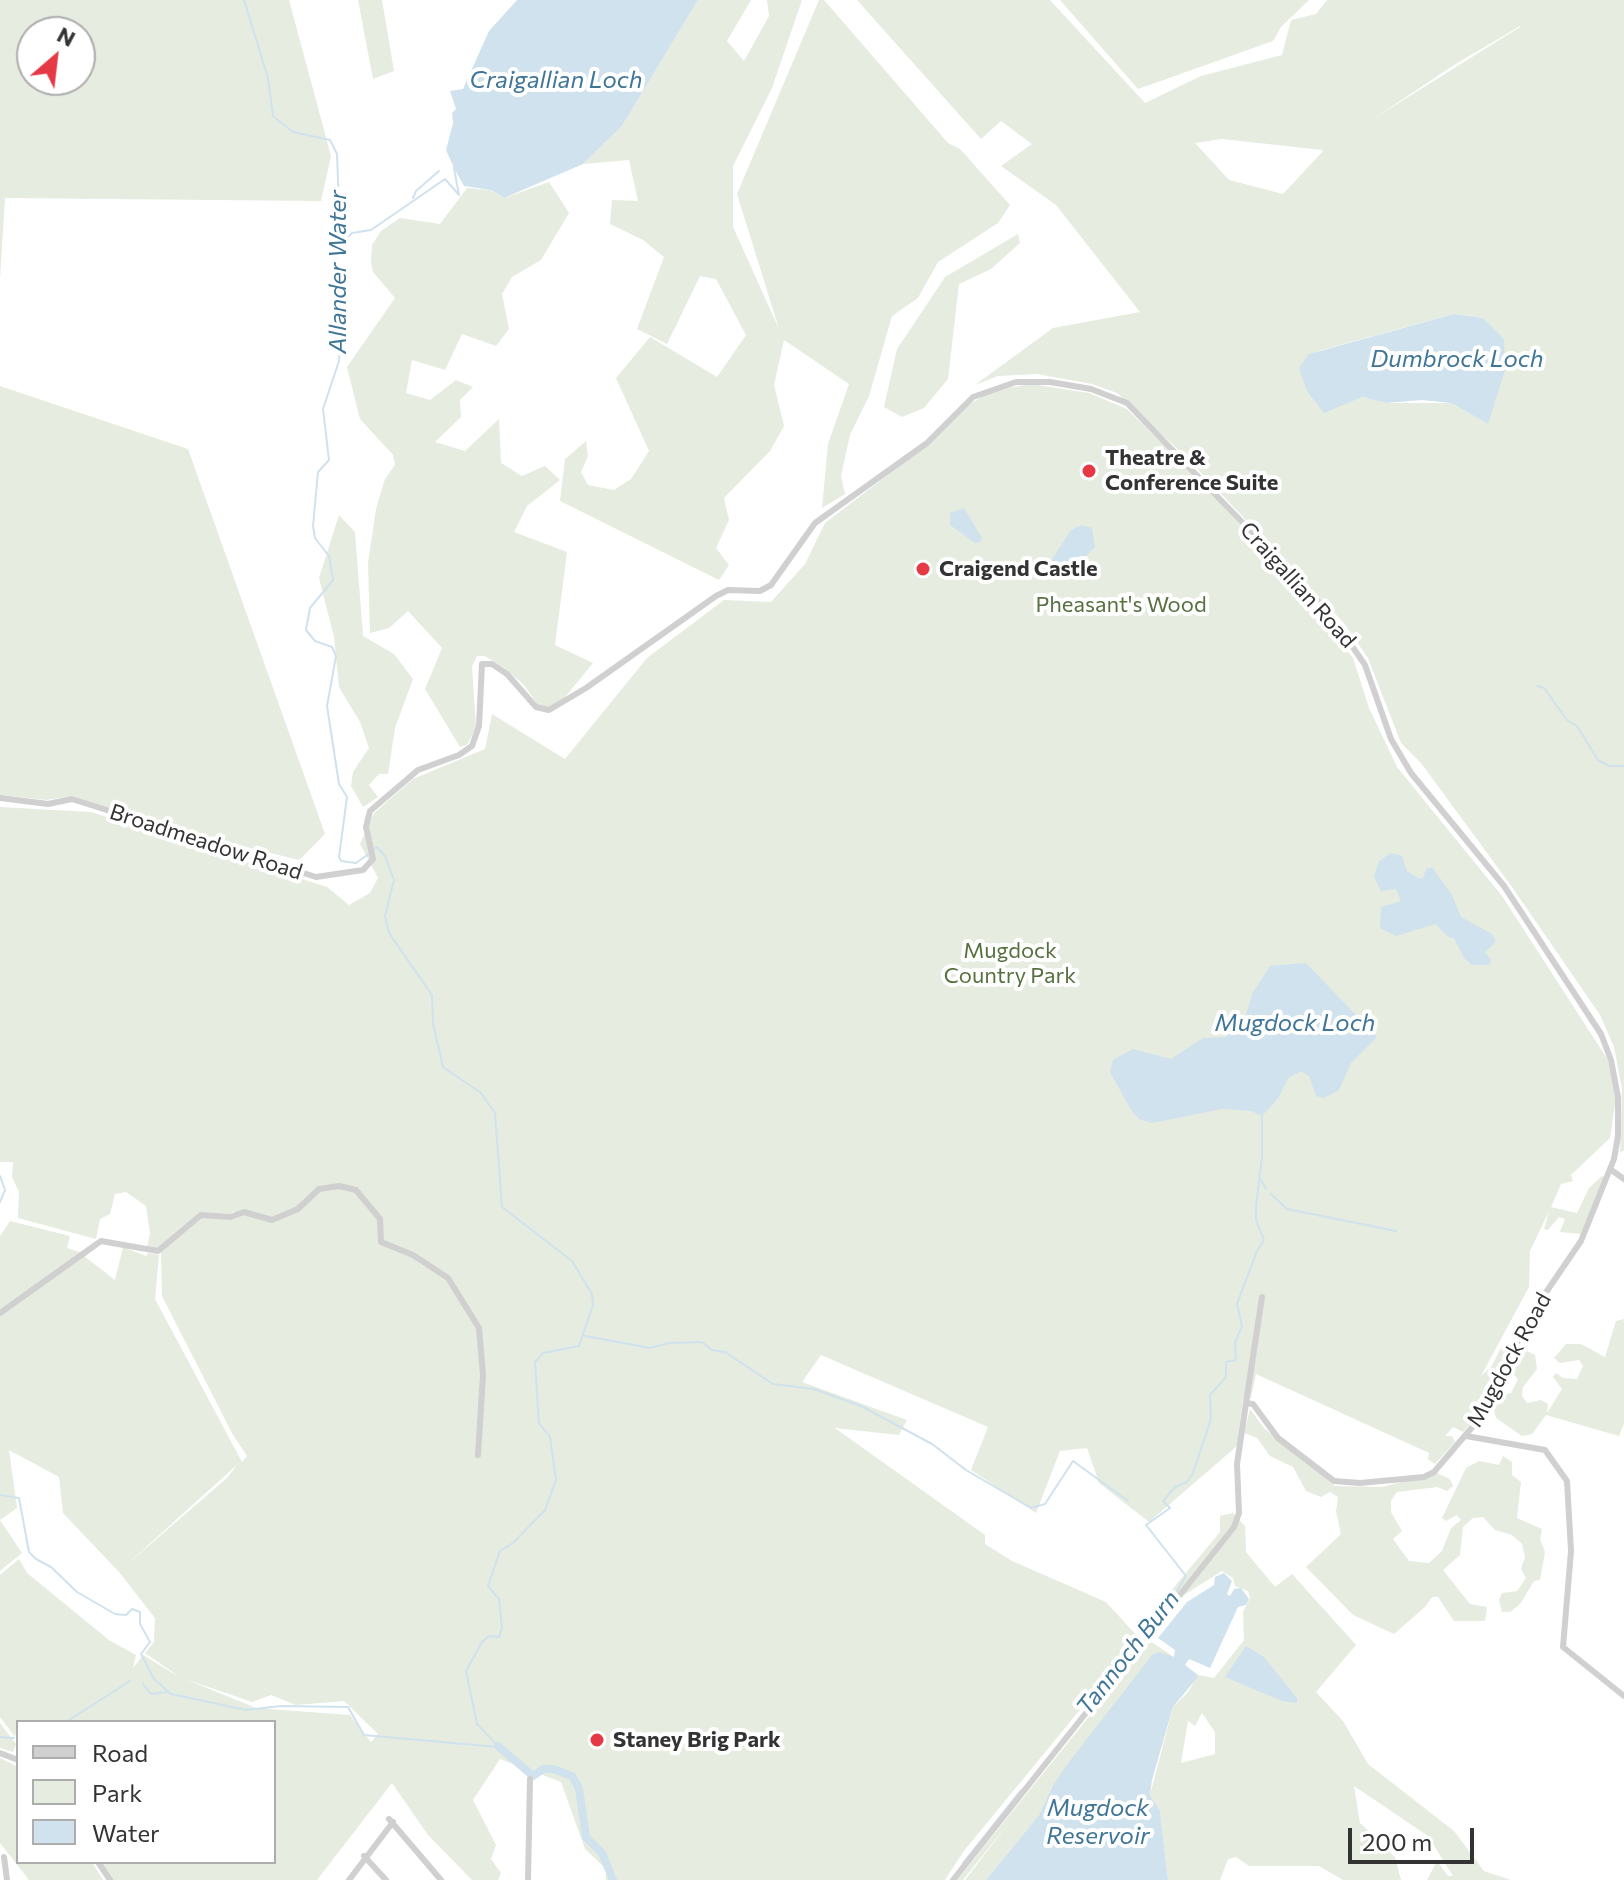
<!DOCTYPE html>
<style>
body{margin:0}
#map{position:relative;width:1624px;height:1880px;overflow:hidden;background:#fff;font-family:Commissioner,sans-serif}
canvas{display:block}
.legend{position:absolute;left:16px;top:1720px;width:260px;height:144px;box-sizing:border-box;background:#fff;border:2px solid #adadad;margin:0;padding:10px 14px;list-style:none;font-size:24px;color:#333}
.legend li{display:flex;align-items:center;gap:16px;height:40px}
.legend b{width:40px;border:2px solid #adadad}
.north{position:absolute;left:16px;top:16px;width:80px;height:80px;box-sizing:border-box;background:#fff;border:2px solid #adadad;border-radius:50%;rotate:28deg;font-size:22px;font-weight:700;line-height:32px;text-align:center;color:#333}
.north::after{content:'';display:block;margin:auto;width:28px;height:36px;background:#e63946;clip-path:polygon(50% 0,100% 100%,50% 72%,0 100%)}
.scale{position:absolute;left:1348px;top:1828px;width:126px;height:36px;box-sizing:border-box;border:4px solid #333;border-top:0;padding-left:10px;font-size:24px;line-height:28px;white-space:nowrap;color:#333;-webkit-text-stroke:6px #fff;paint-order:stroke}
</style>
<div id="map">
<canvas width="1624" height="1880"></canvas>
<ul class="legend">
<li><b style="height:10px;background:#d0d0d0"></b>Road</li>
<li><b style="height:22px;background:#e6ecdf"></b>Park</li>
<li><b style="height:22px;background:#cfe2ee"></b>Water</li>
</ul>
<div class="north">N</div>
<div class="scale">200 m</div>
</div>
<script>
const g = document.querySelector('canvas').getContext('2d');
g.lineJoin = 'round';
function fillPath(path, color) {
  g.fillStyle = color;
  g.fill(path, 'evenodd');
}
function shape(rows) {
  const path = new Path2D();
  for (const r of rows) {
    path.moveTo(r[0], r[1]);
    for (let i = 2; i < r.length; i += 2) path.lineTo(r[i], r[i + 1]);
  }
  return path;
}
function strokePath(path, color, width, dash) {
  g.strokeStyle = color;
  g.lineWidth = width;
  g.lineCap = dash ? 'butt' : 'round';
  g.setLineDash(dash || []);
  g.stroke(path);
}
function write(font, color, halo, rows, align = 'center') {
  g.font = font + ' Commissioner,sans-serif';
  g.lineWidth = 8;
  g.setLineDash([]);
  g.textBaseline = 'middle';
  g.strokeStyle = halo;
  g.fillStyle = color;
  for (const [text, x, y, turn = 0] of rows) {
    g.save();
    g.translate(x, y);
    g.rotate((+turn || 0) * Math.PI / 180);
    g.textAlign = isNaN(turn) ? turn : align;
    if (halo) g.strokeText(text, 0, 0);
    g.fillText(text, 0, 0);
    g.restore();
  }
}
fillPath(shape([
 [0,0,289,0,331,156,321,201,5,198,0,279],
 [80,32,80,80,32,80,32,32],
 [358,0,382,0,394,71,373,79],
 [698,0,751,0,727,41,744,61,769,16,767,0,802,0,772,88,733,166,733,227,779,329,737,194,819,0,824,0,948,143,960,149,1010,205,998,223,938,262,918,298,892,316,869,396,850,435,841,476,845,494,822,508,828,444,849,384,784,340,774,385,784,426,770,451,724,498,729,520,716,548,729,565,719,580,560,501,565,459,586,441,588,456,581,472,588,485,614,490,631,479,649,451,616,378,650,337,717,377,746,335,716,279,700,276,667,344,637,329,664,257,643,240,610,224,612,200,638,201,629,160,583,164,622,126],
 [857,0,1050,0,1145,103,1201,76,1282,55,1291,20,1316,14,1327,0,1624,0,1624,1151,1620,1152,1622,1089,1614,1047,1600,1015,1512,887,1421,763,1401,743,1368,658,1343,622,1184,455,1117,393,1092,384,1037,374,998,376,975,385,1053,328,1140,312,1056,205,1001,166,1032,144,1001,121,981,139],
 [1520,26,1520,27,1373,119,1454,65],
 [1222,139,1323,150,1323,151,1283,194,1229,180,1195,143],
 [1454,314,1483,318,1488,424,1451,403,1386,403,1362,397,1318,351],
 [1060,0,1309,0,1281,27,1273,41,1138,89],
 [549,182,569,213,541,260,512,277,502,294,509,329,496,346,462,334,445,370,412,360,406,393,430,400,456,380,473,387,460,400,461,417,435,442,465,451,499,419,501,463,522,476,545,466,560,480,527,506,514,532,567,552,555,645,593,663,561,702,547,709,540,708,524,685,504,668,485,656,477,656,472,666,476,728,467,745,460,747,425,689,442,648,408,611,389,628,370,633,368,563,376,509,385,479,395,465,393,455,360,419,347,367,395,298,373,272,371,262,372,245,381,231,400,218,440,224,467,188,490,190,504,198],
 [1018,234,1020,243,991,269,959,284,948,379,924,408,902,417,884,407,897,349,945,277],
 [1031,384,1089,393,1127,409,1187,467,1279,567,1353,658,1369,708,1397,767,1502,896,1608,1060,1616,1098,1610,1138,1571,1175,1573,1181,1561,1184,1551,1207,1577,1213,1589,1188,1602,1176,1605,1177,1582,1234,1560,1232,1565,1219,1559,1217,1548,1230,1544,1229,1549,1211,1530,1251,1529,1287,1481,1376,1491,1367,1502,1346,1509,1342,1511,1349,1472,1422,1463,1432,1453,1427,1445,1436,1452,1436,1455,1442,1435,1464,1428,1459,1429,1453,1256,1374,1251,1398,1243,1399,1237,1446,1149,1522,1099,1483,1087,1448,1060,1451,1036,1513,971,1470,988,1427,821,1355,802,1382,907,1420,899,1435,835,1428,985,1535,985,1544,1012,1561,1106,1602,1139,1638,963,1852,945,1880,606,1880,606,1869,585,1849,561,1782,500,1759,473,1800,496,1845,491,1859,501,1873,498,1880,472,1880,428,1835,392,1783,317,1880,109,1880,97,1862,274,1862,274,1722,18,1722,15,1737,0,1717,0,1575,19,1559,27,1573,109,1640,136,1655,133,1668,143,1655,181,1678,145,1653,154,1642,155,1618,119,1572,63,1513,59,1477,9,1450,17,1508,0,1520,22,1553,0,1571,0,1314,84,1256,115,1280,123,1247,146,1256,148,1253,159,1255,155,1299,242,1462,247,1456,233,1435,162,1296,161,1251,204,1216,228,1220,237,1215,234,1211,230,1214,201,1212,157,1249,147,1247,150,1233,146,1206,126,1192,115,1194,110,1214,100,1219,96,1239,18,1218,19,1192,12,1177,13,1162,0,1162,0,807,91,812,327,887,349,905,370,893,378,878,360,844,374,813,413,779,485,749,492,714,565,759,647,658,724,600,771,602,805,564,825,523,928,444,969,404,995,390],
 [238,1464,227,1478,124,1567,189,1508],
 [185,1679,252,1702,271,1695,296,1705,344,1701,378,1734,371,1742,350,1715,256,1708],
 [0,386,188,449,325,834,299,860,165,827,72,796,46,800,0,795],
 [339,515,355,532,363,636,394,654,413,679,395,728,388,774,379,774,369,785,378,797,363,807,351,786,353,772,369,748,360,722,339,687,334,637,319,578],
 [10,1221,70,1236,67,1248,82,1253,0,1309,0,1236],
 [1624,1319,1624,1424,1619,1436,1546,1415,1532,1434,1522,1436,1496,1418,1493,1407,1499,1395,1511,1393,1518,1379,1509,1370,1521,1348,1535,1355,1537,1369,1523,1387,1522,1396,1527,1403,1541,1400,1548,1404,1547,1413,1562,1389,1553,1377,1556,1373,1563,1378,1577,1379,1583,1366,1579,1360,1560,1363,1554,1358,1566,1344,1581,1344,1605,1357,1616,1321],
 [1250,1409,1264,1428,1335,1486,1382,1487,1437,1473,1450,1479,1453,1486,1447,1491,1437,1487,1397,1492,1391,1501,1391,1512,1402,1531,1393,1539,1409,1561,1429,1563,1442,1551,1451,1528,1461,1520,1457,1515,1446,1521,1442,1518,1466,1468,1479,1461,1499,1465,1503,1456,1512,1462,1512,1475,1521,1482,1517,1518,1542,1529,1540,1539,1545,1552,1540,1580,1534,1581,1520,1604,1510,1612,1502,1612,1499,1600,1502,1593,1517,1591,1526,1578,1521,1569,1525,1557,1522,1544,1512,1535,1495,1530,1483,1517,1473,1518,1463,1527,1460,1555,1443,1570,1470,1604,1487,1607,1485,1621,1454,1621,1438,1597,1432,1597,1426,1606,1394,1634,1353,1615,1306,1567,1341,1534,1336,1511,1338,1497,1330,1492,1321,1497,1306,1491,1293,1467,1270,1456,1257,1438,1244,1433],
 [1233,1513,1245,1526,1246,1552,1275,1587,1292,1574,1356,1645,1316,1692,1343,1721,1368,1764,1454,1831,1484,1871,1511,1880,1427,1880,1437,1861,1448,1876,1453,1876,1428,1836,1354,1786,1360,1823,1395,1857,1401,1880,1343,1880,1319,1866,1249,1866,1236,1857,1228,1859,1220,1880,1168,1880,1160,1811,1150,1795,1173,1707,1188,1692,1198,1675,1214,1678,1244,1640,1243,1612,1250,1598,1248,1591,1235,1586,1233,1578,1222,1571,1165,1607,1165,1598,1220,1532,1220,1516],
 [1202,1713,1215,1732,1215,1754,1181,1763,1188,1721,1195,1726],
 [1150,1641,1174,1657,1112,1710,1053,1785,1039,1815,986,1880,965,1880,1012,1819,963,1880,957,1880],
 [0,1723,16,1744,13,1752,0,1748],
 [0,1758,18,1767,18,1862,92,1862,103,1880,29,1880,0,1843]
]), '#e6ecdf');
fillPath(shape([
 [517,0,698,0,622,126,583,164,504,198,491,190,464,186,454,168,446,150,453,123,452,113,456,109,450,91,463,89,489,31],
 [1454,314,1483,318,1504,339,1505,370,1488,424,1451,403,1422,400,1386,403,1362,397,1324,413,1307,391,1299,368,1309,354],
 [964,508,982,538,980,542,975,543,950,525,950,513],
 [1082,525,1092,528,1095,547,1070,571,1056,575,1048,569,1051,561,1071,530],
 [1391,853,1402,856,1407,871,1418,878,1423,878,1426,869,1432,867,1452,895,1461,917,1492,934,1496,942,1485,952,1491,960,1489,965,1472,965,1464,958,1454,938,1448,937,1436,924,1396,936,1380,928,1381,907,1401,901,1396,889,1381,891,1374,877,1379,861],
 [1306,963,1377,1037,1351,1063,1339,1090,1324,1098,1316,1096,1309,1076,1301,1071,1288,1078,1279,1097,1262,1116,1251,1111,1222,1109,1152,1123,1139,1119,1131,1110,1110,1072,1113,1060,1133,1049,1171,1059,1203,1038,1226,1037,1244,1022,1252,994,1270,966],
 [1224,1573,1232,1581,1227,1594,1230,1596,1234,1589,1241,1588,1249,1599,1246,1605,1238,1607,1210,1668,1189,1659,1185,1665,1198,1675,1197,1678,1173,1707,1152,1780,1150,1795,1160,1811,1168,1880,986,1880,1039,1815,1053,1785,1069,1762,1153,1654,1159,1652,1174,1657,1175,1650,1158,1638,1187,1602,1214,1585,1215,1577],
 [1246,1646,1264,1657,1297,1698,1297,1703,1282,1701,1225,1677]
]), '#cfe2ee');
strokePath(shape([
 [244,0,268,78,273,116,293,132,330,140,337,154,340,234,336,269,340,280,334,334,340,343,339,361,323,409,329,460,318,472,313,526,315,538,329,556,333,580,310,608,306,630,315,641,332,647,336,656,327,706,339,784,347,797,339,857,341,861,356,863,370,853],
 [413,198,416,191,439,171],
 [340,245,352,233,371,230,445,179,459,195,454,168],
 [1537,686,1544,688,1567,720,1577,726,1598,760,1609,766,1624,766],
 [374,849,377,847,385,856,394,880,385,916,389,933,432,995,433,1024,443,1067,481,1093,495,1113,502,1207,572,1261,592,1294,593,1305,579,1346,543,1353,535,1362,539,1423,550,1437,556,1480,545,1510,513,1543,500,1551,488,1586,499,1599,502,1628,499,1637,489,1636,482,1642,466,1671,477,1724,498,1746],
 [0,1176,5,1190,0,1202],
 [1261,1180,1266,1189],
 [1271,1194,1287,1209,1396,1231],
 [585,1336,650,1348,669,1343,702,1342,712,1350,725,1352,773,1384,814,1389,861,1406,932,1444,966,1470,1031,1508,1045,1504,1073,1461,1128,1501],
 [0,1495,19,1498,29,1552,36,1559,51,1567,77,1592,115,1614,126,1615,132,1609,140,1612,140,1624,150,1642,141,1654,154,1679,171,1694,246,1710,281,1706,348,1707,364,1735,497,1747],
 [1172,1600,1186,1576,1146,1525,1170,1508,1163,1501,1175,1487,1187,1482,1193,1473,1211,1419,1210,1395,1226,1377,1226,1362,1236,1360,1235,1343,1242,1326,1237,1304,1257,1251,1264,1240,1256,1220,1256,1206,1262,1157,1262,1116],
 [143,1684,151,1694,167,1692],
 [66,1722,130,1681],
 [0,1737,14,1738],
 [17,1738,18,1738],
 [963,1863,1021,1790]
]), '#cfe2ee', 2);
strokePath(shape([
 [498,1746,533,1776,543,1769,553,1769,572,1776,579,1788,586,1837,602,1853,613,1880]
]), '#cfe2ee', 8);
strokePath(shape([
 [0,798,48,804,72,799,316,877,363,870,373,859,366,827,370,811,418,770,459,755,472,746,479,726,482,664,492,664,507,674,536,707,549,710,586,688,716,596,728,590,760,591,771,585,815,523,927,443,973,397,1016,382,1050,382,1091,389,1127,403,1328,611,1365,665,1391,739,1411,773,1504,886,1601,1034,1611,1060,1618,1097,1618,1136,1614,1159,1581,1241,1536,1307,1474,1425,1434,1472,1424,1477,1360,1483,1334,1481,1278,1438,1253,1404,1246,1403,1237,1464,1239,1513,1234,1527,953,1880],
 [1610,1169,1624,1179],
 [0,1313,101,1241,158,1251,201,1215,230,1217,244,1212,272,1220,298,1209,319,1189,339,1186,356,1190,380,1219,381,1242,413,1255,448,1278,479,1328,483,1375,478,1455],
 [1246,1403,1262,1297],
 [1466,1436,1545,1450,1567,1481,1571,1551,1563,1647,1624,1696],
 [0,1753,18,1760],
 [389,1819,441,1880],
 [364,1856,386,1880],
 [4,1857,7,1880],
 [98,1862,110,1880],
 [349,1880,393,1822],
 [528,1880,530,1779]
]), '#d0d0d0', 6);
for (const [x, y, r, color] of [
 [1089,471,8,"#e63946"],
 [923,569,8,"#e63946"],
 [597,1740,8,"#e63946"]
]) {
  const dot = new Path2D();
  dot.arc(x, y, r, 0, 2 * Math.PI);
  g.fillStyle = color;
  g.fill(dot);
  strokePath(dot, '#fff', 3);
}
write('bold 22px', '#333', '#fff', [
 ["Theatre &",1105,458],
 ["Conference Suite",1105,483],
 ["Craigend Castle",939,569],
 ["Staney Brig Park",613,1740]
], 'left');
write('22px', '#333', '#fff', [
 ["Craigallian Road",1298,585,48],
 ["Broadmeadow Road",206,842,18],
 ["Mugdock Road",1509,1360,-61]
]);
write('22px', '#56703f', '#fff', [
 ["Pheasant's Wood",1121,605],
 ["Mugdock",1010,951],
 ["Country Park",1010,976]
]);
write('italic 24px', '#3f7597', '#fff', [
 ["Craigallian Loch",556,80],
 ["Allander Water",338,272,-90],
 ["Dumbrock Loch",1457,359],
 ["Mugdock Loch",1295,1023],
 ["Tannoch Burn",1128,1653,-52],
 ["Mugdock",1098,1808],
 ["Reservoir",1098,1836]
]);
</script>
